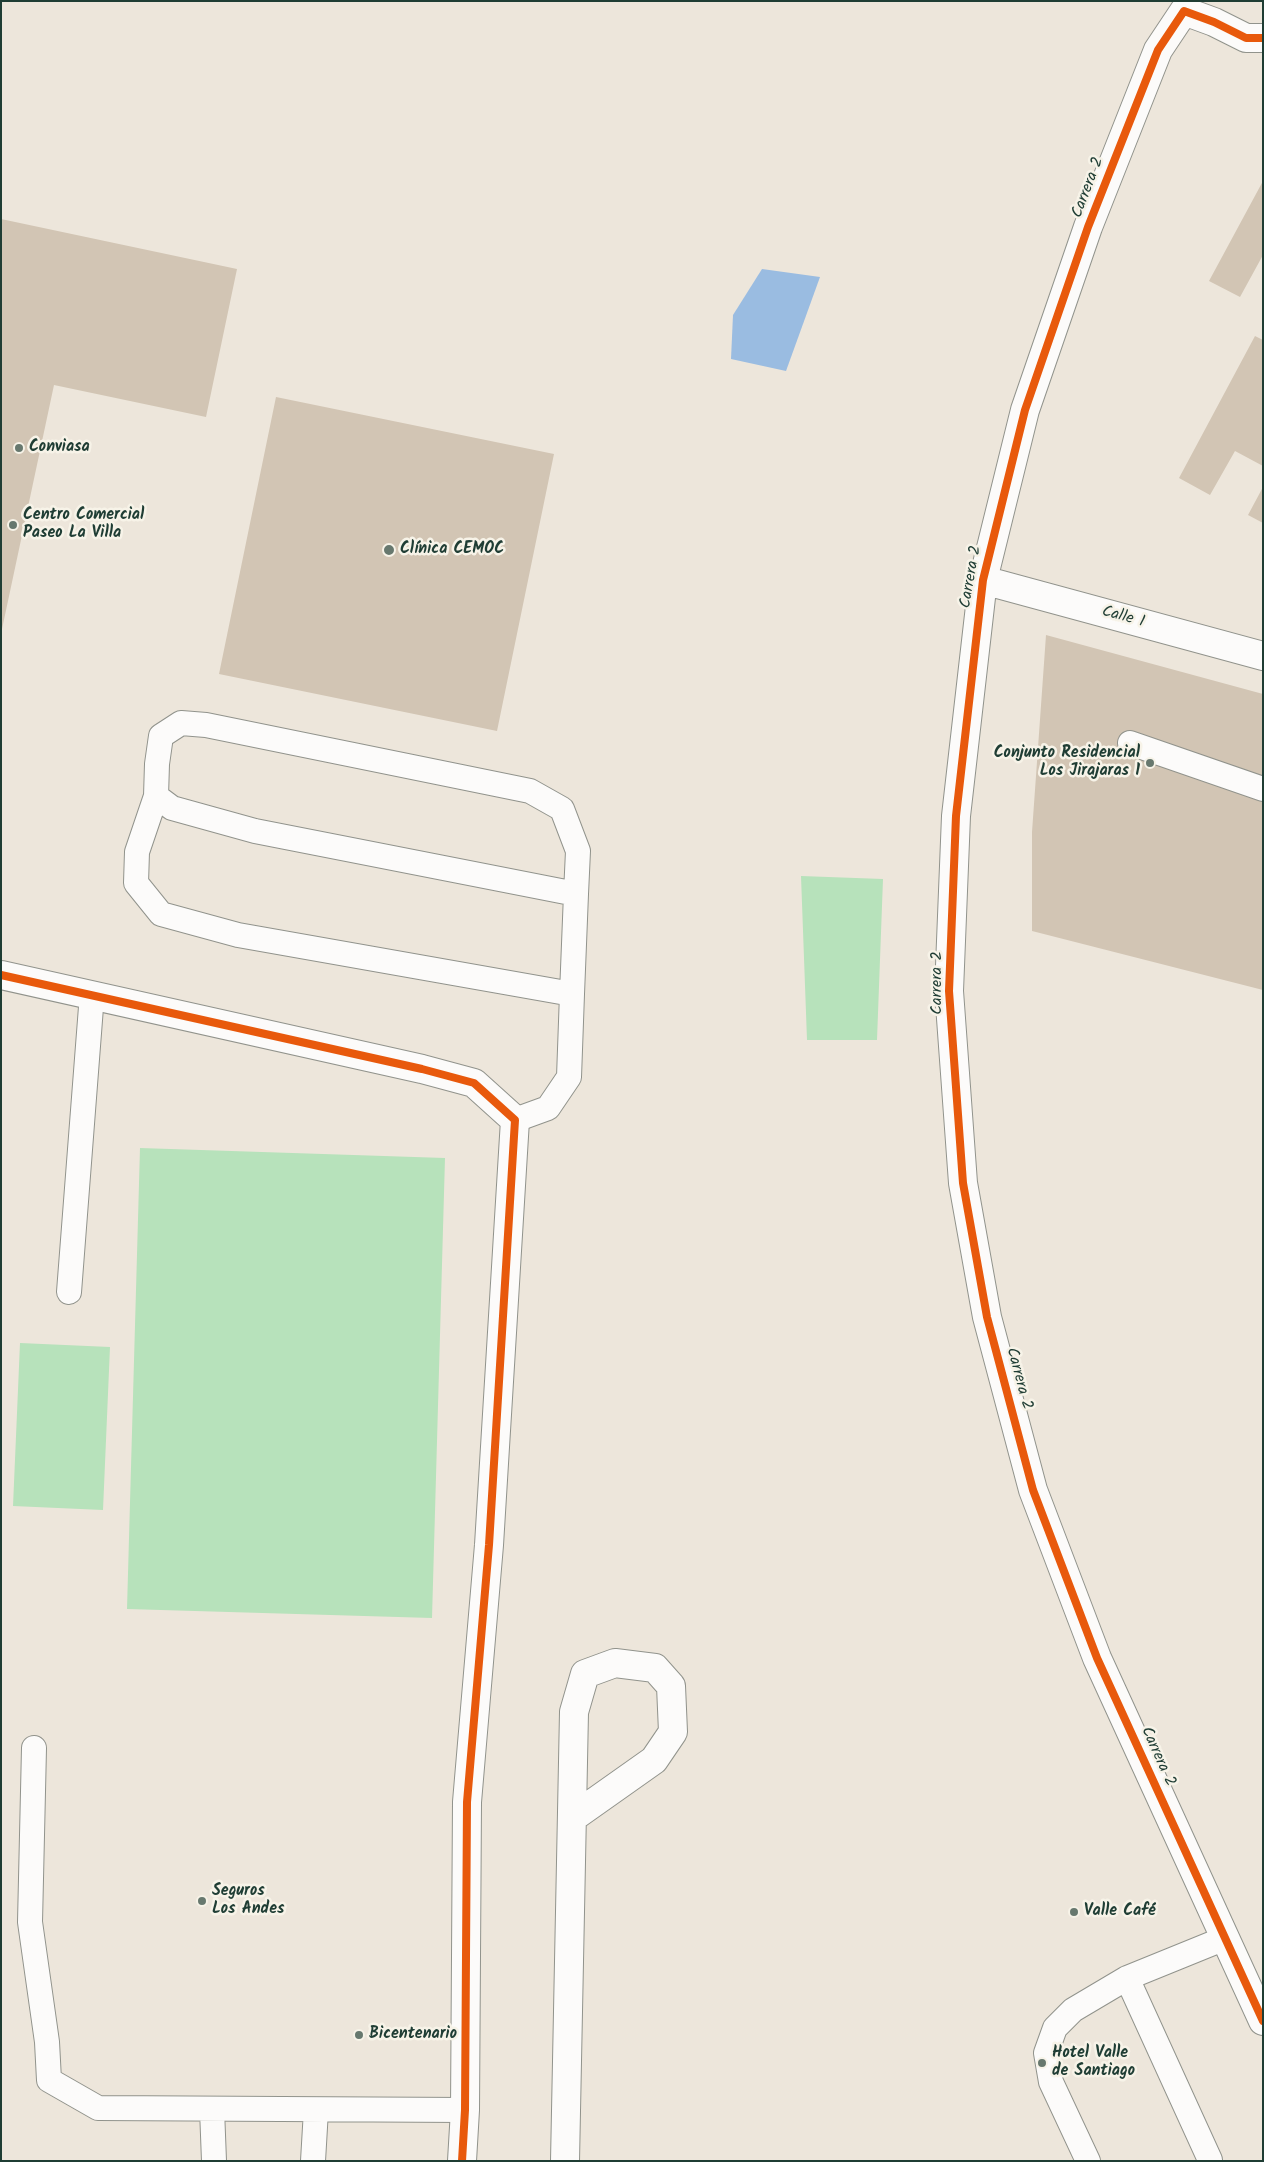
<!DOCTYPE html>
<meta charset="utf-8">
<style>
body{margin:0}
#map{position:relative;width:1264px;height:2162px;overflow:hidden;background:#ede6db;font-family:Kalam,sans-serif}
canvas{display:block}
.frame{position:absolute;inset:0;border:2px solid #1f3d34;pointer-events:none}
</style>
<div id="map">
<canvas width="1264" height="2162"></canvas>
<div class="frame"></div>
</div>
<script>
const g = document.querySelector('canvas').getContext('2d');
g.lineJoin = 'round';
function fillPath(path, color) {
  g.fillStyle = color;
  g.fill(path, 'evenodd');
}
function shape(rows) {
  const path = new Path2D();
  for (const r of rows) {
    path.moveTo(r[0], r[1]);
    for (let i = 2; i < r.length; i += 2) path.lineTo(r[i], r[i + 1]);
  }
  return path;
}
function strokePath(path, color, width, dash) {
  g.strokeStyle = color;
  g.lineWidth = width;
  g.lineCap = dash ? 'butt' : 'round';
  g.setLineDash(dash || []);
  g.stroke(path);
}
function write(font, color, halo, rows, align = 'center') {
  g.font = font + ' Kalam,sans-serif';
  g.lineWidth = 5;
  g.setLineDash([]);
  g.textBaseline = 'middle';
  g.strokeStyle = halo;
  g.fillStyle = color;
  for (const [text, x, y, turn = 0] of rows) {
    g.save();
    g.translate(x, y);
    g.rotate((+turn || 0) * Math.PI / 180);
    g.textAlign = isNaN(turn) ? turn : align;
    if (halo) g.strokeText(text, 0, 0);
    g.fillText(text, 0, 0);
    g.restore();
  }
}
fillPath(shape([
 [801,876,883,879,877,1040,807,1040],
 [140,1148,445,1158,432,1618,127,1609],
 [20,1343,110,1347,103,1510,13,1506]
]), '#b7e2bb');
fillPath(shape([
 [762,269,820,277,786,371,731,359,733,315]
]), '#9abce1');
fillPath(shape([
 [1263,181,1263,255,1240,297,1209,281],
 [1,219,237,269,206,417,54,385,2,629],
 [1255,336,1263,340,1263,466,1235,451,1210,495,1179,478],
 [276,397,554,454,497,731,219,674],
 [1263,487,1263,523,1248,515],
 [1046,635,1263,694,1263,990,1032,931,1032,832]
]), '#d2c5b4');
const service = shape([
 [1130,743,1263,789],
 [156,796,137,852,136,883,161,914,238,935,572,994],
 [515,1120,548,1108,569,1077,572,994,576,894,578,851,562,809,530,791,206,725,181,723,161,736,157,764,156,796,172,808,255,831,576,894],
 [69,1292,92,994],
 [34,1748,30,1922,47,2042,49,2080,98,2108,465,2110],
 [1127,1978,1210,2160],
 [212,2109,214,2161],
 [313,2161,316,2110],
 [1088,2161,1051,2082,1046,2053,1055,2028,1073,2010,1127,1978,1223,1939]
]);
const minor = shape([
 [1263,38,1246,38,1214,22,1184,11,1158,50,1088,227,1025,410,983,580,956,816,949,991,963,1183,987,1317,1033,1490,1097,1658,1263,2021],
 [983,580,1263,656],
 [1,975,422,1069,474,1083,515,1120,489,1545,467,1802,465,2110,462,2161],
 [565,2161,574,1712,585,1674,615,1663,655,1668,671,1686,673,1732,654,1760,572,1818]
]);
strokePath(service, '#91938c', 26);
strokePath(minor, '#91938c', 30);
strokePath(service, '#fcfbfa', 24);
strokePath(minor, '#fcfbfa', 28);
strokePath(shape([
 [1263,38,1246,38,1214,22,1184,11,1158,50,1088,227,1025,410,983,580,956,816,949,991,963,1183,987,1317,1033,1490,1097,1658,1263,2021],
 [1,975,422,1069,474,1083,515,1120,489,1545,467,1802,465,2110,462,2161]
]), '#e8590c', 8);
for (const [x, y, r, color] of [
 [19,448,5,"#67786e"],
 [13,525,5,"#67786e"],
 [389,550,6,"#67786e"],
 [1150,763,5,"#67786e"],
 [202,1901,5,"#67786e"],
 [1074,1912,5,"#67786e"],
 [359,2035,5,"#67786e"],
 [1042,2063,5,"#67786e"]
]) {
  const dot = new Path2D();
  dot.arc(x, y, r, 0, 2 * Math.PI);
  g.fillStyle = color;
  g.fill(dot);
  strokePath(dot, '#f7f3e8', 2);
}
write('16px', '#1f3d34', '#f7f3e8', [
 ["Carrera 2",1089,188,-69],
 ["Carrera 2",972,577,-80],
 ["Calle 1",1123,618,15],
 ["Carrera 2",938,983,-90],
 ["Carrera 2",1018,1379,75],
 ["Carrera 2",1157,1757,66]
]);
write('bold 16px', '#1f3d34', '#f7f3e8', [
 ["Conviasa",29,448],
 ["Centro Comercial",23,516],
 ["Paseo La Villa",23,534],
 ["Clínica CEMOC",400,550],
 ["Conjunto Residencial",1140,754,"right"],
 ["Los Jirajaras 1",1140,772,"right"],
 ["Seguros",212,1892],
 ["Los Andes",212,1910],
 ["Valle Café",1084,1912],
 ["Bicentenario",369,2035],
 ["Hotel Valle",1052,2054],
 ["de Santiago",1052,2072]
], 'left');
</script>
